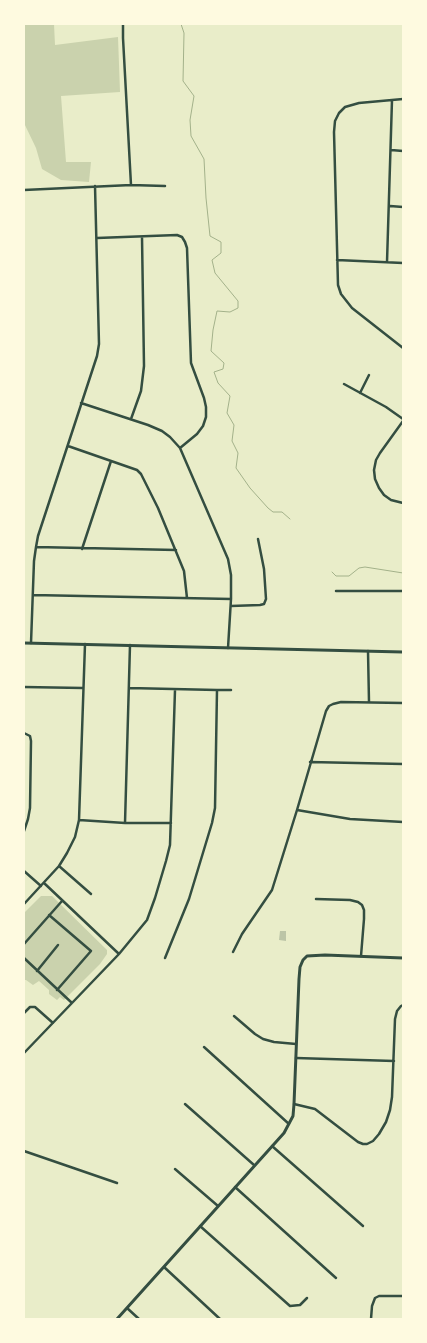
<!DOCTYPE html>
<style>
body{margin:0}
#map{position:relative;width:427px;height:1343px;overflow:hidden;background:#e9edc9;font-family:"PT Sans Narrow",sans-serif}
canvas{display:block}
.frame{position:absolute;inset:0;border:25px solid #fefae0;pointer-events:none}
</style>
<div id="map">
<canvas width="427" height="1343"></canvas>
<div class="frame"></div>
</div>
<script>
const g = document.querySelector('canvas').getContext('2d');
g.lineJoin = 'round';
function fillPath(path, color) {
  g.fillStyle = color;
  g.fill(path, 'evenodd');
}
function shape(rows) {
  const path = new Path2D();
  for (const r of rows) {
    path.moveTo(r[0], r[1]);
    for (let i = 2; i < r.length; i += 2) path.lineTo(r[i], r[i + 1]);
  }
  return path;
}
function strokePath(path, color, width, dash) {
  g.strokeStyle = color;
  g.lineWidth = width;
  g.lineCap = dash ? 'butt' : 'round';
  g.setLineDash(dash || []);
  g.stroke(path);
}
fillPath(shape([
 [24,24,54,24,55,45,118,37,120,92,61,96,66,162,91,162,89,182,61,180,42,169,36,148,24,123],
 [41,896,52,896,107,950,107,954,100,964,64,1000,60,997,57,1000,49,994,49,990,39,981,33,985,26,980,24,980,24,913]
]), '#cad2ad');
strokePath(shape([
 [181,24,184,33,183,81,194,96,190,120,191,136,204,159,206,198,210,236,221,242,221,253,212,260,215,273,238,301,238,308,230,312,217,311,213,330,211,351,224,363,223,369,214,372,218,383,230,396,227,413,234,425,232,441,238,453,236,468,250,488,268,508,273,512,282,512,290,519],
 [332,572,336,576,349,576,359,568,365,567,403,573]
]), '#a3b18a', 1);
fillPath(shape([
 [280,931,286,931,286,941,279,940]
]), '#bcc5a7');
strokePath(shape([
 [403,99,359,103,345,107,339,113,335,121,334,132,338,285,341,294,352,308,403,348],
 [391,150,403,151],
 [131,185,165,186],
 [24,190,131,185,123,38,123,24],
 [390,206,403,207],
 [97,238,177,235,182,237,185,242,187,248,191,363,204,398,206,407,206,417,203,426,197,434,180,448],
 [337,260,403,263],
 [387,262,392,100],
 [344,384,386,407,403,419],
 [360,393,369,375],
 [81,403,148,425,162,431,170,437,180,448,228,559,231,575,231,599,228,648],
 [131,419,141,391,144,366,142,237],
 [403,421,380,453,376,460,374,470,375,479,379,488,384,495,391,500,403,503],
 [68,446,137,470,141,474,158,508,184,571,187,598],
 [36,547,176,550],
 [82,549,111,461],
 [336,591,403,591],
 [33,595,231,599],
 [231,606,260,605,264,604,266,599,264,569,258,539],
 [31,643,34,561,36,547,38,536,97,356,99,344,95,186],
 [368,651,369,702],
 [24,687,83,688],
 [129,688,217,690,215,808,212,823,189,899,165,958],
 [217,690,231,690],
 [24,733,30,736,31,741,30,808,28,819,24,831],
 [310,762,403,764],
 [297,810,350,819,403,822],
 [79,820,125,823,171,823],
 [125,823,130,645],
 [59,866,91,894],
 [24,871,41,886],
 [44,883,119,954],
 [316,899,350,900,358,902,362,905,364,910,364,919,361,956],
 [24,904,59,866,67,853,75,837,79,820,85,644],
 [49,915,91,951,57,990],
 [24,944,62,901],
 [233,952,242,934,272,890,297,810,326,711,329,706,333,704,341,702,403,703],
 [24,958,72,1003],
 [37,971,58,945],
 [24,1013,30,1007,35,1007,53,1023],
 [234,1016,255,1034,263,1039,274,1042,296,1044],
 [204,1047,289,1124],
 [24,1053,119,954,147,920,155,898,166,861,170,845,175,690],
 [296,1058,394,1061],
 [185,1104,254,1165],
 [294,1104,315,1109,358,1142,363,1144,367,1144,373,1141,379,1134,386,1122,390,1110,392,1097,395,1019,397,1011,401,1006,403,1005],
 [272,1146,363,1226],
 [24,1151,117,1183],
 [175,1169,218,1206],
 [235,1187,336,1278],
 [200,1226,290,1306,300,1305,307,1298],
 [164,1267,220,1319],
 [127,1308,139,1319],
 [371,1319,372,1306,375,1298,379,1296,403,1296]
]), '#344e41', 2.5);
strokePath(shape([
 [24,643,403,652],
 [117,1319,284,1133,293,1116,294,1104,299,979,300,967,303,960,307,956,325,955,403,958]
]), '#344e41', 3);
</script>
